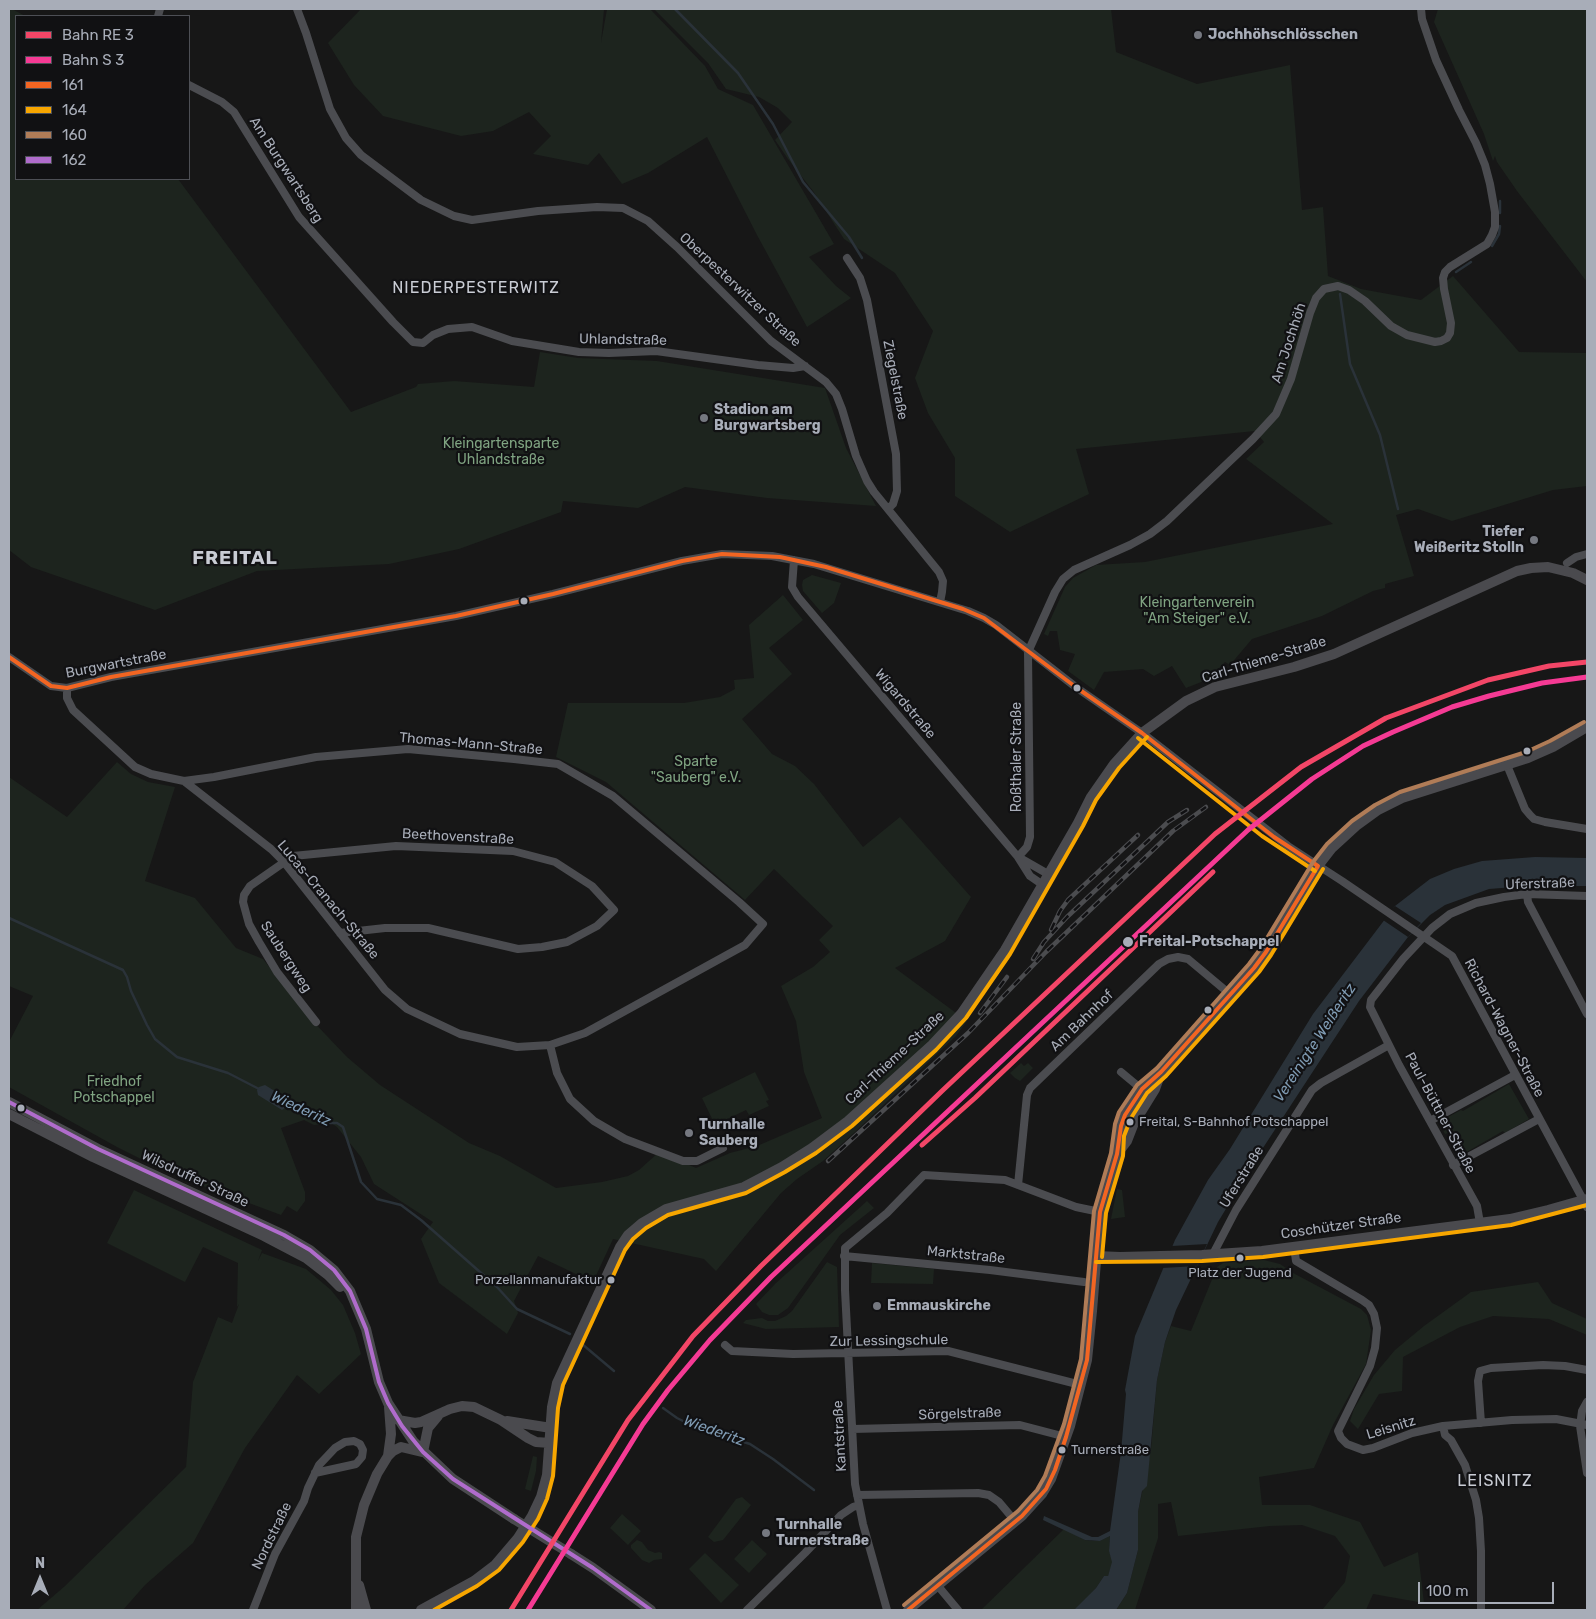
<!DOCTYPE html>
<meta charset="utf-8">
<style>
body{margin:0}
#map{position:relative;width:1596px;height:1619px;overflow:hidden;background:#171717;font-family:Rubik,sans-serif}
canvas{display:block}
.frame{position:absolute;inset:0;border:10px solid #a8adb8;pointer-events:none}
.legend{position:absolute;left:15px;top:15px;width:175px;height:165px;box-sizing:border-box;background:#111113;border:1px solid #4d4f55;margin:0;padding:6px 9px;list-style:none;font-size:15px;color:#a8adb8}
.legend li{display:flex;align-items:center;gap:10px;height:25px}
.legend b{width:25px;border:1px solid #4d4f55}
.north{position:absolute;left:15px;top:1554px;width:50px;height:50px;-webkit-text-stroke:4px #111113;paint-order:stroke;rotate:0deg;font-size:14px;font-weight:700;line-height:20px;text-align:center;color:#a8adb8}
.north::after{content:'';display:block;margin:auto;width:18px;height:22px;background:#a8adb8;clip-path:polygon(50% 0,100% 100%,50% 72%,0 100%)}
.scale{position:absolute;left:1418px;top:1582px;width:136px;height:22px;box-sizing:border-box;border:2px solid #a8adb8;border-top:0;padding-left:6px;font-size:15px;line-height:18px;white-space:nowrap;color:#a8adb8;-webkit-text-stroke:4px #111113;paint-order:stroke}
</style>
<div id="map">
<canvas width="1596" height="1619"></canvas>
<div class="frame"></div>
<ul class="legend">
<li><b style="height:6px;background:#f34667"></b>Bahn RE 3</li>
<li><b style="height:6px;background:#f53a94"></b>Bahn S 3</li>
<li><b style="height:6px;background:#f26522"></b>161</li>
<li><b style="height:6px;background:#f7a600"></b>164</li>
<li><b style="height:6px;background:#b07c57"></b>160</li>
<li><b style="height:6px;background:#b06ccc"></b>162</li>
</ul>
<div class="north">N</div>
<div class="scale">100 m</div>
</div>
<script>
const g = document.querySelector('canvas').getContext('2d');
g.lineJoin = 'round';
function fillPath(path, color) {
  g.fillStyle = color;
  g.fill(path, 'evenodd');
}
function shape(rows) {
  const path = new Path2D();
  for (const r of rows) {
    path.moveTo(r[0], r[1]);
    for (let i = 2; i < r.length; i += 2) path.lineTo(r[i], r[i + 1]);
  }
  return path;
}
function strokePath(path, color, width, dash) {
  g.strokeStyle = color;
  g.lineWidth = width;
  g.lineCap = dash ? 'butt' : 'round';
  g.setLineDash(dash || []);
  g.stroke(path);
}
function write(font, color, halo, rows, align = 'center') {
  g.font = font + ' Rubik,sans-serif';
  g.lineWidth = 4.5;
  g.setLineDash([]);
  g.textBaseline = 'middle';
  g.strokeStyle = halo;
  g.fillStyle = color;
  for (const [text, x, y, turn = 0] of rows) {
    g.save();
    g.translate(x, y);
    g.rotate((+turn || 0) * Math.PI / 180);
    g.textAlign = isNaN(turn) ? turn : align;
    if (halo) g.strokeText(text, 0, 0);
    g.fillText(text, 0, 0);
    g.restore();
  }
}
fillPath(shape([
 [9,9,12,9,25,16,16,16,16,179,178,179,351,412,416,387,418,384,454,381,534,387,540,352,578,358,657,361,825,388,846,448,876,506,767,498,685,487,638,508,563,501,561,512,459,549,389,564,257,571,155,610,31,567,9,550],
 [361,9,604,9,601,43,607,9,650,9,705,66,718,89,753,105,834,244,809,257,836,286,851,298,807,327,757,235,707,137,648,173,622,184,599,153,588,165,533,154,551,136,529,112,493,131,461,136,383,116,354,85,328,43],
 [654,9,1111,9,1116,52,1197,84,1290,65,1302,210,1323,207,1328,276,1361,289,1421,300,1453,276,1519,352,1587,353,1587,486,1553,490,1452,521,1418,509,1396,515,1414,576,1385,584,1385,588,1373,591,1322,616,1252,639,1230,665,1225,662,1209,679,1186,688,1172,666,1154,676,1143,669,1104,672,1094,690,1068,671,1075,654,1060,650,1057,631,1050,631,1048,636,1044,634,1065,587,1073,578,1096,565,1145,562,1333,524,1246,459,1264,442,1255,431,1076,449,1089,494,1010,532,955,496,955,458,928,413,915,378,933,331,895,273,844,239,813,191,788,159,775,140,792,122,778,108,759,97,726,89,708,63],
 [1438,9,1587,9,1587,282,1517,191,1497,162,1495,156,1493,161,1484,134,1434,22],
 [812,575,841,583,834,603,822,613,803,591,802,585,803,580],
 [783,595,803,620,769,648,792,674,742,719,772,754,795,766,814,784,863,847,900,817,971,897,945,941,895,968,967,1021,956,1036,855,1132,823,1161,797,1179,781,1193,716,1271,704,1259,613,1239,593,1282,538,1256,514,1301,518,1313,507,1334,439,1283,421,1239,433,1222,374,1184,361,1157,337,1127,331,1123,314,1125,304,1120,281,1128,305,1192,305,1201,297,1212,287,1206,281,1215,198,1184,155,1166,117,1147,9,1087,9,1042,33,996,9,986,9,777,67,817,117,762,131,774,148,782,175,787,145,881,195,898,236,948,263,959,306,1014,347,1057,380,1085,469,1143,500,1156,556,1188,602,1182,628,1176,639,1170,659,1152,696,1168,730,1153,757,1146,822,1118,804,1072,796,1021,781,986,813,967,830,952,819,940,833,926,774,869,745,900,606,782,556,757,568,703,684,703,720,697,735,689,734,680,754,678,749,625],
 [1021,1063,1024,1066,1028,1063,1033,1068,1020,1081,1015,1078,1010,1073],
 [755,1072,769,1100,766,1101,769,1106,749,1115,746,1110,715,1125,702,1098],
 [1509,1084,1529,1119,1505,1133,1503,1131,1458,1157,1452,1147,1455,1145,1448,1133,1445,1134,1439,1122,1461,1110,1463,1111],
 [1117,1189,1122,1190,1125,1217,1111,1219],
 [134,1190,262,1250,258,1261,262,1253,306,1269,331,1290,343,1305,355,1333,361,1354,319,1394,297,1375,245,1448,193,1543,145,1585,123,1610,37,1610,65,1586,186,1467,193,1382,218,1317,232,1323,239,1304,237,1307,238,1263,203,1247,185,1282,107,1243],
 [867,1201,874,1208,840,1235,788,1308,778,1315,769,1315,762,1312,756,1304,776,1283],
 [1264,1260,1280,1264,1295,1274,1361,1309,1367,1315,1371,1330,1366,1364,1333,1425,1314,1468,1259,1477,1262,1505,1310,1505,1360,1522,1384,1567,1418,1552,1424,1603,1373,1594,1366,1610,1322,1610,1345,1582,1350,1556,1335,1536,1302,1525,1270,1526,1178,1536,1171,1502,1158,1504,1158,1538,1135,1610,1116,1610,1127,1593,1138,1550,1138,1512,1151,1449,1157,1380,1165,1342,1171,1326,1191,1331,1217,1267,1223,1263],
 [827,1262,837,1267,839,1327,766,1329,743,1323,746,1320,762,1318,768,1321,775,1321,786,1316,792,1311],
 [872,1263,934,1269,933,1284,871,1283],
 [1538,1282,1552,1303,1587,1319,1587,1335,1549,1319,1493,1316,1460,1327,1403,1357,1402,1391,1379,1394,1358,1429,1350,1421,1354,1409,1374,1375,1395,1350,1424,1326,1471,1292],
 [533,1456,537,1457,536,1471,531,1491,525,1489],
 [742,1497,751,1505,723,1540,714,1542,708,1537,736,1499],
 [622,1514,641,1531,628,1545,610,1528],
 [1064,1529,1085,1540,1093,1541,1100,1541,1110,1536,1109,1550,1113,1562,1108,1576,1104,1576,1096,1588,1077,1608,1074,1610,981,1610],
 [637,1540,642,1542,648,1550,655,1553,659,1552,662,1553,662,1559,654,1560,649,1563,642,1560,631,1548,631,1545],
 [752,1540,767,1554,749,1573,734,1559],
 [705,1553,739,1585,721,1603,689,1569]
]), '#1d241e');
fillPath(shape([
 [1535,857,1587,858,1587,886,1527,886,1489,889,1445,905,1430,915,1408,937,1359,1001,1259,1154,1218,1222,1176,1310,1165,1342,1157,1380,1147,1486,1142,1491,1138,1512,1138,1550,1127,1593,1116,1610,1074,1610,1096,1588,1104,1576,1108,1576,1112,1562,1109,1551,1110,1536,1100,1541,1085,1540,1043,1520,1044,1516,1092,1537,1098,1537,1110,1531,1121,1452,1126,1394,1125,1390,1135,1336,1175,1240,1208,1180,1230,1149,1313,1014,1395,906,1430,879,1454,869,1482,861],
 [265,1085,289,1100,289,1103,285,1108,282,1110,258,1095,257,1090,259,1087]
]), '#2a3239');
fillPath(shape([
 [1395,906,1421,923,1408,937,1383,920],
 [1207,1244,1197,1266,1162,1268,1172,1246]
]), '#171717');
strokePath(shape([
 [675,9,738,73,773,124,803,182,849,237,862,258],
 [1500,213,1500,201],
 [1492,246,1499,234,1500,226],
 [1456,272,1471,262],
 [1340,294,1350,364,1380,435,1398,509],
 [9,918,123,970,127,977,131,991,147,1025,155,1039,177,1057,228,1073,261,1090],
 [285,1104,326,1123,337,1123,343,1127,361,1182,377,1199,401,1205,421,1220,497,1287,517,1309,570,1334],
 [582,1344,614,1371],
 [663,1408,677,1418,693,1426,750,1444,773,1459,814,1490]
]), '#2a3239', 2.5);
strokePath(shape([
 [297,9,306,33,330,109,346,138,361,155,421,200,454,216,472,220,538,211,597,207,623,208,648,221,677,247,771,341,826,382,836,394,842,409,856,456,867,481,874,492,939,572,943,581,942,592,940,602],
 [158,16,160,9],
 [189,85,222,102,234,112,299,217,393,322,413,342,423,343,433,335,448,329,472,327,512,341,579,352,609,353,656,351,758,365,793,368,805,366],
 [847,258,860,278,867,300,896,454,897,491,893,504,889,508],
 [794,560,792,587,798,597,1018,857,1030,876,1043,885],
 [1567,563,1576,557,1587,554],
 [1028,652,1055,592,1063,579,1074,570,1130,545,1150,534,1167,521,1253,439,1276,414,1291,379,1310,313,1316,298,1324,289,1338,286,1349,290,1365,301,1391,326,1407,335,1435,342,1441,341,1447,338,1450,333,1451,323,1444,289,1443,278,1445,272,1450,267,1487,244,1492,235,1495,227,1495,212,1490,184,1485,165,1476,143,1459,110,1436,60,1422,19,1421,9],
 [9,657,51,686,67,688,111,677,456,616,553,594,682,561,722,554,772,556,814,564,968,611,984,618,996,625,1077,688,1142,733,1288,846,1342,881,1452,956,1587,1207],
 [67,688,67,698,73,710,135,767,151,774,184,781,271,849,284,862,385,990,407,1009,460,1034,517,1047,550,1045,585,1033,745,945,763,924,739,902,613,796,558,764,514,759,408,749,316,757,214,777,184,781],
 [1507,765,1525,809,1530,815,1534,819,1545,822,1587,829],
 [1018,857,1027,847,1030,837,1028,652],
 [1020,858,1048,874],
 [1527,894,1528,902,1587,1014],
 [316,1022,277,972,259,942,249,924,243,902,244,895,250,886,293,856,396,846,513,851,555,862,592,886,614,910,597,926,567,942,542,947,518,949,428,928,385,928,340,933],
 [550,1045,557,1073,570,1099,594,1121,625,1139,683,1161,697,1161,723,1148],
 [1121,1072,1139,1087],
 [1430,1121,1515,1075],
 [1453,1165,1539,1119],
 [1018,1185,1027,1095,1030,1088,1159,964,1168,959,1178,957,1188,959,1231,995],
 [1480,1223,1477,1206,1399,1065,1370,1007,1371,1000,1403,959,1432,928,1450,914,1476,903,1504,897,1527,894,1587,896],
 [1294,1247,1296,1261,1362,1300,1369,1305,1374,1314,1377,1328,1375,1348,1370,1366,1338,1431,1341,1438,1347,1444,1363,1450,1373,1448,1412,1433,1443,1426,1512,1420,1556,1419,1587,1425],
 [1213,1254,1236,1210,1312,1090,1321,1083,1389,1045],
 [844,1256,990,1270,1084,1282],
 [725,1345,732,1351,793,1354,948,1351,1081,1385],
 [1587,1402,1582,1411,1580,1426,1587,1473],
 [1481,1423,1478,1381,1480,1371,1491,1368,1543,1365,1565,1366,1587,1370],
 [1443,1426,1445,1435,1451,1440,1465,1465,1476,1500,1479,1518,1481,1551,1481,1610],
 [852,1429,1020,1425,1066,1437],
 [857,1495,978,1493,989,1495,999,1502,1015,1521],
 [938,1586,958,1610],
 [253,1610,275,1554,304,1501,308,1488,319,1465,335,1448,345,1442,354,1441,360,1444,363,1450,362,1457,356,1464,315,1473],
 [747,1610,805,1553,841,1515,853,1507,859,1505],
 [887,1610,863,1524,855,1484,845,1290,845,1248,887,1213,924,1175,1005,1180,1076,1207,1100,1212]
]), '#4b4c50', 8);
strokePath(shape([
 [9,1102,98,1149,284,1235,310,1250,334,1270,350,1291,366,1329,379,1382,388,1403,413,1441,453,1479,514,1519],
 [9,1114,93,1157,264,1236,306,1258,328,1275,340,1287],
 [1117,1154,1127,1141,1134,1123,1155,1089,1161,1072],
 [1096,1256,1120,1257,1202,1255,1262,1251,1510,1219,1548,1210,1587,1199],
 [398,1420,415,1423,421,1422,450,1409,462,1406,474,1407,501,1420,528,1438,536,1442,550,1443],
 [507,1421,551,1428],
 [423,1452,428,1428,438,1416],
 [388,1456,393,1451,401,1447,422,1452],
 [571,1554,593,1568,651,1610],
 [359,1585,366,1610],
 [356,1610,356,1537,364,1505,377,1474,388,1456,391,1434,389,1407],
 [421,1610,474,1581,495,1565,518,1538,532,1516,541,1497,547,1475,552,1407,557,1383,620,1247,628,1235,642,1223,666,1209,744,1187,782,1167,812,1148,848,1121,932,1045,961,1014,1005,950,1078,823,1091,797,1114,764,1142,733,1186,701,1215,687,1294,667,1334,654,1517,571,1531,568,1548,567,1573,573,1587,580],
 [908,1610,1022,1516,1042,1494,1051,1479,1070,1426,1087,1360,1092,1311,1100,1212,1117,1154,1121,1126,1125,1115,1142,1089,1161,1072,1254,968,1266,952,1318,866,1332,848,1356,826,1378,810,1402,798,1528,758,1553,747,1587,727]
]), '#4a4a4e', 10);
const rail = shape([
 [1051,930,1060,911,1068,900,1138,835],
 [1033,959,1044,942,1067,917,1168,822,1187,810],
 [980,1013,1007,977],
 [828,1161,968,1033,1046,952,1173,831,1206,807]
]);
strokePath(rail, '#4b4c4f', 4.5);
strokePath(rail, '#111113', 2.5, [8]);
strokePath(shape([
 [514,1519,571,1554]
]), '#4a4a4e', 10);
strokePath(shape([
 [9,657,51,686,67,688,111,677,456,616,553,594,682,561,722,554,780,557,826,567,963,609,984,618,1077,688,1142,733,1274,837,1318,866],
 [908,1610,1022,1516,1046,1489,1055,1470,1066,1437,1087,1360,1100,1212,1117,1154,1121,1126,1125,1115,1142,1089,1161,1072,1254,968,1266,952,1318,866]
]), '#f26522', 4);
strokePath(shape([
 [1138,738,1262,836,1315,871],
 [1102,1257,1106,1213,1123,1156,1124,1136,1131,1118,1147,1093,1166,1076,1259,972,1271,955,1323,869],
 [1096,1262,1202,1261,1263,1257,1511,1225,1587,1205],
 [434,1610,477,1586,499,1570,523,1542,538,1519,547,1499,553,1476,558,1408,563,1385,625,1250,633,1239,646,1228,668,1215,746,1193,785,1172,816,1153,852,1126,936,1050,966,1018,1010,954,1083,826,1096,800,1119,768,1147,737]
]), '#f7a600', 4);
strokePath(shape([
 [904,1605,1018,1511,1037,1490,1045,1476,1064,1424,1081,1359,1094,1211,1111,1153,1115,1124,1119,1112,1137,1085,1157,1068,1249,964,1261,948,1313,862,1327,844,1352,821,1375,805,1400,792,1526,752,1550,741,1584,722]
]), '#b07c57', 4);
strokePath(shape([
 [9,1102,98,1149,284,1235,310,1250,334,1270,350,1291,366,1329,379,1382,388,1403,402,1426,423,1452,453,1479,593,1568,651,1610]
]), '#b06ccc', 4);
strokePath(shape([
 [922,1145,975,1098,1213,872],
 [511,1610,628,1420,693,1336,761,1266,942,1091,1215,834,1301,767,1386,718,1488,680,1549,666,1587,662]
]), '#f34667', 5);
strokePath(shape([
 [528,1610,643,1424,668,1390,710,1340,771,1277,1248,830,1312,779,1363,746,1393,732,1452,707,1489,696,1542,683,1587,677]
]), '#f53a94', 5);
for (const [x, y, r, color] of [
 [1198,35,5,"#757880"],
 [704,418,5,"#757880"],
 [1534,540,5,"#757880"],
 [524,601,4.5,"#a8adb8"],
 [1077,688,4.5,"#a8adb8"],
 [1527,751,4.5,"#a8adb8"],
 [1128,942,6,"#a8adb8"],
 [1208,1010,4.5,"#a8adb8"],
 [21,1108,4.5,"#a8adb8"],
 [1130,1122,4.5,"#a8adb8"],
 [689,1133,5,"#757880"],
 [1240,1258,4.5,"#a8adb8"],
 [611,1280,4.5,"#a8adb8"],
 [877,1306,5,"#757880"],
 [1062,1450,4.5,"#a8adb8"],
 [766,1533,5,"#757880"]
]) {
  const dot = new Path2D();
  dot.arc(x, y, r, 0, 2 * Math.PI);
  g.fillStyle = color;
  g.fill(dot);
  strokePath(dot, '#111113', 2);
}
write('13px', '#a8adb8', '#111113', [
 ["Freital, S-Bahnhof Potschappel",1139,1122],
 ["Platz der Jugend",1240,1273,"center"],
 ["Porzellanmanufaktur",602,1280,"right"],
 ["Turnerstraße",1071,1450]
], 'left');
write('bold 14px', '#a8adb8', '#111113', [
 ["Jochhöhschlösschen",1208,35],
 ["Stadion am",714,410],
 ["Burgwartsberg",714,426],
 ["Tiefer",1524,532,"right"],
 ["Weißeritz Stolln",1524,548,"right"],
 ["Turnhalle",699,1125],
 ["Sauberg",699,1141],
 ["Emmauskirche",887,1306],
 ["Turnhalle",776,1525],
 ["Turnerstraße",776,1541]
], 'left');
write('14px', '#a8adb8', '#111113', [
 ["Am Burgwartsberg",286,170,57],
 ["Oberpesterwitzer Straße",740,290,43],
 ["Uhlandstraße",623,340,1],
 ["Am Jochhöh",1289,343,-72],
 ["Ziegelstraße",895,380,79],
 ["Carl-Thieme-Straße",1264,660,-17],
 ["Burgwartstraße",116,664,-11],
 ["Wigardstraße",905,704,50],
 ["Thomas-Mann-Straße",471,744,5],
 ["Roßthaler Straße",1017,757,-90],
 ["Beethovenstraße",458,837,3],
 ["Uferstraße",1540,884,-2],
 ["Lucas-Cranach-Straße",328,900,50],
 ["Saubergweg",286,957,57],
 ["Am Bahnhof",1082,1021,-44],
 ["Richard-Wagner-Straße",1504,1028,62],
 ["Carl-Thieme-Straße",895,1058,-43],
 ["Paul-Büttner-Straße",1440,1113,62],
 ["Uferstraße",1242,1177,-58],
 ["Wilsdruffer Straße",195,1179,25],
 ["Coschützer Straße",1341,1226,-8],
 ["Marktstraße",966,1255,6],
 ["Zur Lessingschule",889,1341,-1],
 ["Sörgelstraße",960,1414,-2],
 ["Leisnitz",1391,1428,-17],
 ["Kantstraße",840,1436,-93],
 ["Nordstraße",272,1536,-64]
]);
write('14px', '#7fa381', '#111113', [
 ["Kleingartensparte",501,444],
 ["Uhlandstraße",501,460],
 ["Kleingartenverein",1197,603],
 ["\"Am Steiger\" e.V.",1197,619],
 ["Sparte",696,762],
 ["\"Sauberg\" e.V.",696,778],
 ["Friedhof",114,1082],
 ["Potschappel",114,1098]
]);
write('bold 14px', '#a8adb8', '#111113', [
 ["Freital-Potschappel",1139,942]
], 'left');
write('italic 15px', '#7f9bb3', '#111113', [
 ["Vereinigte Weißeritz",1315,1043,-57],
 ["Wiederitz",301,1109,25],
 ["Wiederitz",714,1431,20]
]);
g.letterSpacing = '1px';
write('16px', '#c9ccd4', '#111113', [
 ["NIEDERPESTERWITZ",476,288],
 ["LEISNITZ",1495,1481]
]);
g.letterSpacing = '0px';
g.letterSpacing = '1px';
write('bold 19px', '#c9ccd4', '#111113', [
 ["FREITAL",235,559]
]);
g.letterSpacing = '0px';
</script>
